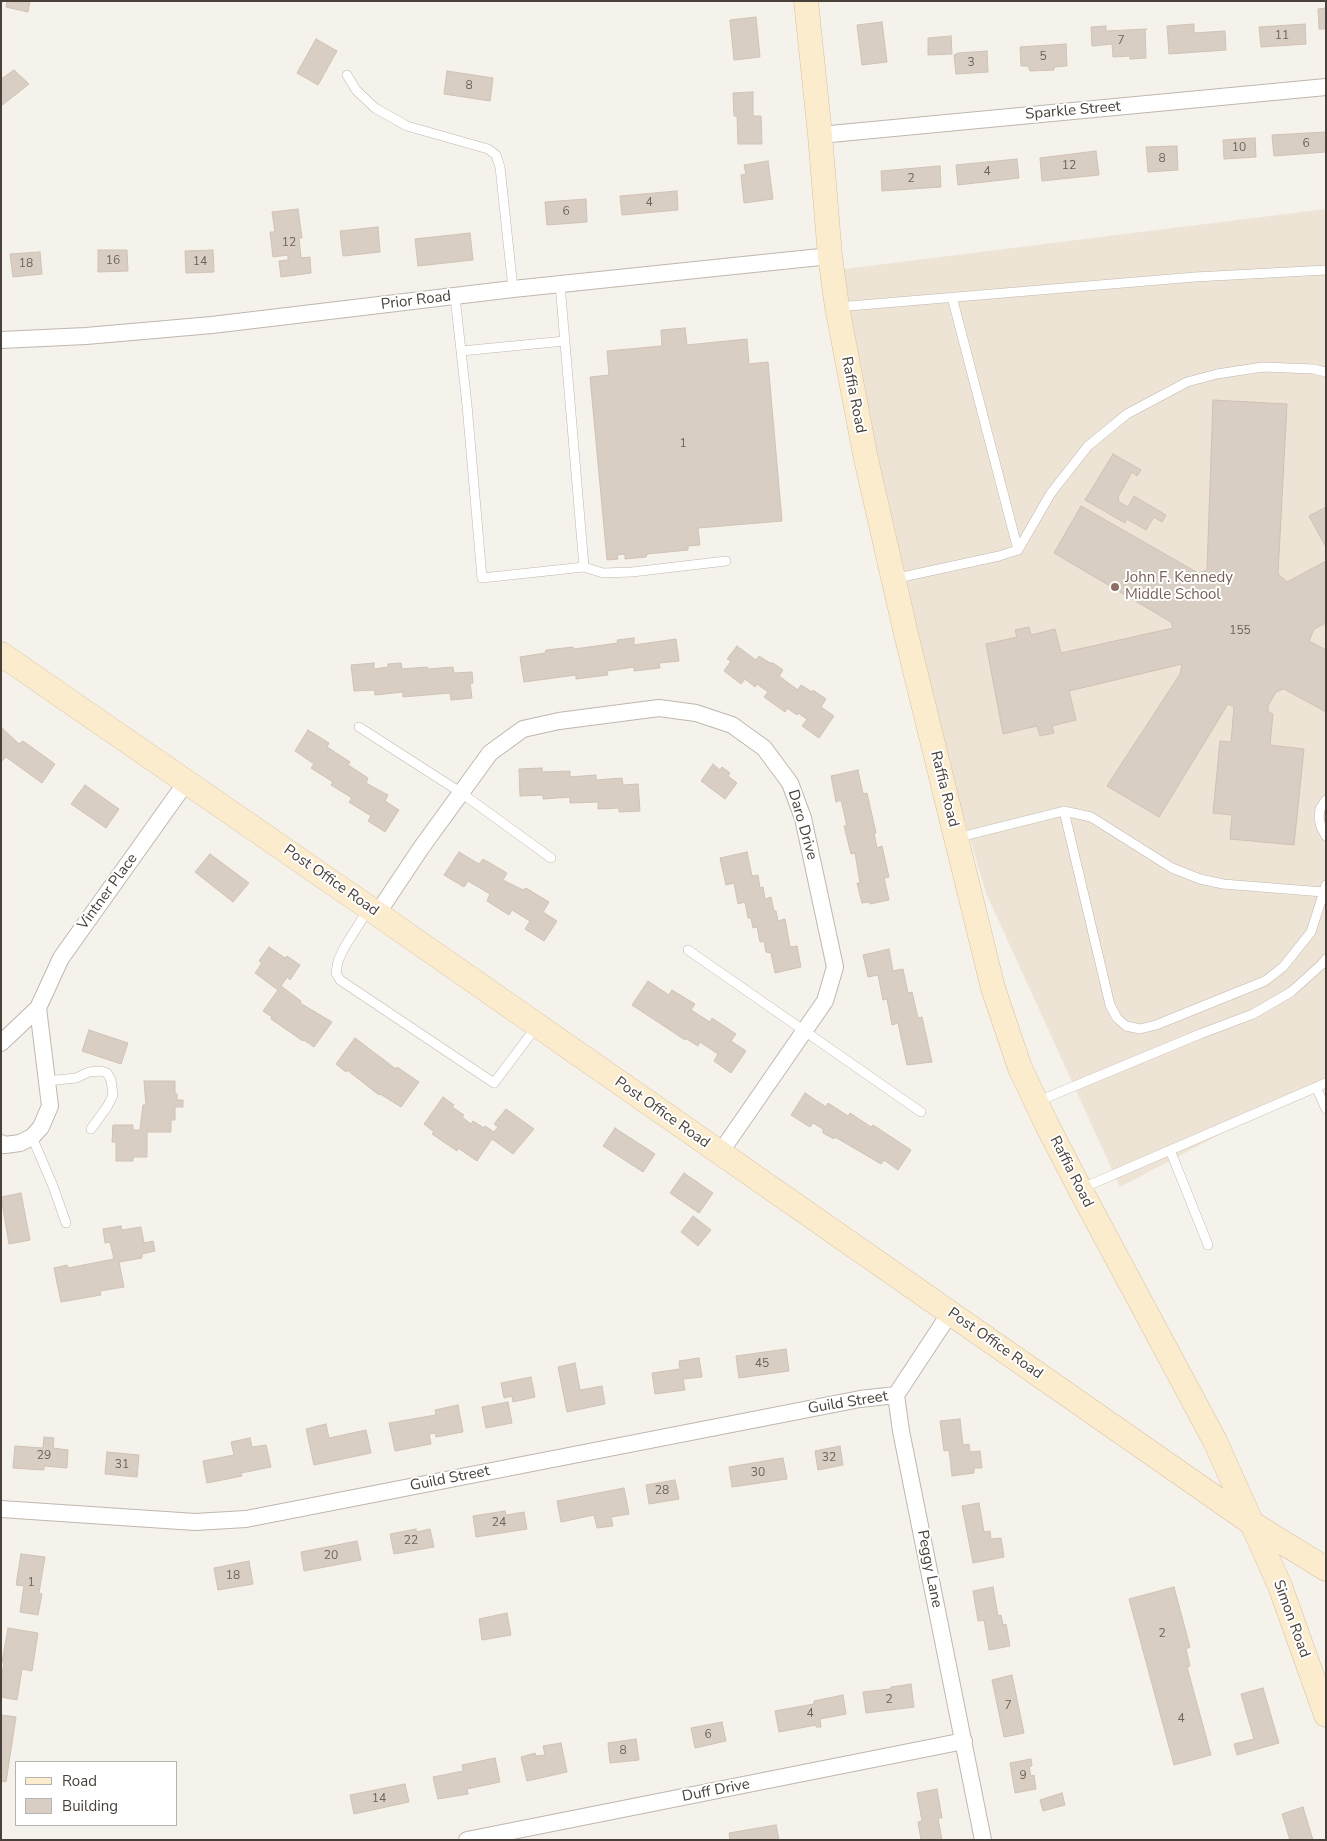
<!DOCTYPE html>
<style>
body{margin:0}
#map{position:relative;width:1327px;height:1841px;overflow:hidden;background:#f5f1eb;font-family:"Nunito Sans",sans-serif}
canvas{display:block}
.frame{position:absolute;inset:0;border:2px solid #494139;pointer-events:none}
.legend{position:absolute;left:15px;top:1761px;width:162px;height:65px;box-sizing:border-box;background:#fff;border:1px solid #b6b3b0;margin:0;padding:6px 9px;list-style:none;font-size:15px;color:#494139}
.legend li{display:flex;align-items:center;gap:10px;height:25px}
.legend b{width:25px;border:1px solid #b6b3b0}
</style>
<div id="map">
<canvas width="1327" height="1841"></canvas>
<div class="frame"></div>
<ul class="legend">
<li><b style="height:6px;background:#fcecce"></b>Road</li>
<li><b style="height:14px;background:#d9cec4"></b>Building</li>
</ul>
</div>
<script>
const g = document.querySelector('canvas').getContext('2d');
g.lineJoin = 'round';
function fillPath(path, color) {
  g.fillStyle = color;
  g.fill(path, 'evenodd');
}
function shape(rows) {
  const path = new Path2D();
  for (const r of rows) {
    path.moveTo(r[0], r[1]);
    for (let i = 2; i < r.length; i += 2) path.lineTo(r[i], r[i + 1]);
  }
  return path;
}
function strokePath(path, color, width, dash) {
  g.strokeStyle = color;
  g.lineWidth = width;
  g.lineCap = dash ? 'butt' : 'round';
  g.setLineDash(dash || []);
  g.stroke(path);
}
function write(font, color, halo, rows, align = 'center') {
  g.font = font + ' "Nunito Sans",sans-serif';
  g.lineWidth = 4;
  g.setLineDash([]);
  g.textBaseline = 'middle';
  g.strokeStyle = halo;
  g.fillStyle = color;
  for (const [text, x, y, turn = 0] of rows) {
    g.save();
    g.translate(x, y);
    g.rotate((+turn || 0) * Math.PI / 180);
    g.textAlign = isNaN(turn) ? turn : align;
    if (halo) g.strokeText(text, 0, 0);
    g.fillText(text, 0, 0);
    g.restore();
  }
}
fillPath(shape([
 [1326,209,1326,1079,1120,1187,986,893,943,746,828,271]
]), '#ede4d6');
const building = shape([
 [7,1,30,1,28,12,6,7,7,1],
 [1326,8,1326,29,1319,29,1318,9,1326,8],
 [756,17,760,57,734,60,730,20,756,17],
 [882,22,887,62,862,65,857,25,882,22],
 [1194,24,1194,33,1225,31,1226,50,1169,54,1167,26,1194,24],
 [1305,24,1306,44,1261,47,1259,27,1305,24],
 [1106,26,1106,31,1147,29,1145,30,1146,58,1130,59,1130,56,1113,57,1112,44,1092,46,1091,27,1106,26],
 [951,36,952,54,928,55,928,38,951,36],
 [316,39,337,51,318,85,297,73,316,39],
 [1066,44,1067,66,1054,67,1054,70,1030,71,1028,66,1021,66,1020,47,1066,44],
 [987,51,988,72,956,74,954,55,958,53,987,51],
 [14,70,29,84,1,106,1,79,14,70],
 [447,71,493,78,490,101,444,94,447,71],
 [753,92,753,116,761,116,762,144,738,144,737,116,734,116,733,93,753,92],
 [1326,132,1326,152,1274,156,1272,135,1326,132],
 [1255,138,1256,157,1224,159,1223,140,1255,138],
 [1177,146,1178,170,1148,172,1146,147,1177,146],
 [1096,151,1099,175,1042,181,1040,158,1096,151],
 [1017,159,1019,178,958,185,956,165,1017,159],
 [768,161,773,199,744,203,741,175,746,174,744,165,768,161],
 [940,166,941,187,882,191,881,171,940,166],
 [677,191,678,210,622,215,620,196,677,191],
 [586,199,587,222,547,225,545,202,586,199],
 [298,209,302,238,299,238,301,258,310,257,311,273,281,277,279,261,288,260,288,255,273,257,270,232,275,232,272,212,298,209],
 [378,227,380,252,343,256,340,231,378,227],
 [470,233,473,260,418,266,415,239,470,233],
 [98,250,127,250,128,271,98,272,98,250],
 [213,250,214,272,186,273,185,251,213,250],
 [40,252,42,274,13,277,10,254,40,252],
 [685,328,687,345,747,339,749,364,768,362,782,521,698,528,700,545,688,546,688,550,647,554,646,557,625,559,625,554,617,555,618,559,607,560,590,377,609,375,607,351,662,346,661,330,685,328],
 [1213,400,1287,404,1278,574,1287,582,1326,561,1326,623,1314,629,1309,641,1326,650,1326,712,1284,689,1276,692,1268,706,1268,712,1273,714,1270,745,1304,749,1294,845,1230,839,1232,815,1213,813,1220,741,1231,742,1234,707,1228,704,1159,817,1107,786,1180,674,1182,664,1069,691,1076,720,1052,726,1054,733,1040,736,1037,726,1003,734,986,644,1017,637,1015,630,1029,627,1031,635,1055,629,1061,653,1173,628,1171,622,1054,553,1081,506,1198,573,1207,570,1213,400],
 [1113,454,1141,470,1137,476,1132,472,1118,497,1119,502,1128,507,1134,496,1166,515,1162,522,1154,517,1146,530,1127,519,1125,523,1085,500,1113,454],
 [1326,507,1326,547,1309,516,1326,507],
 [634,638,634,645,676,639,679,661,659,663,660,668,634,671,634,667,607,671,608,675,576,679,576,675,524,682,520,657,545,653,546,650,573,647,574,649,618,643,617,640,634,638],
 [737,646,756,660,759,656,770,663,773,663,783,670,779,676,798,690,801,685,812,692,813,690,826,699,821,707,834,716,819,738,802,726,807,719,798,713,797,715,787,708,785,712,764,697,768,692,757,684,755,687,745,679,741,684,724,671,731,661,727,659,737,646],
 [374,663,374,669,388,667,388,664,401,663,402,669,427,667,428,669,453,667,454,673,472,672,473,683,470,683,472,698,451,700,450,693,403,697,403,692,375,695,374,690,354,691,351,665,374,663],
 [1,727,19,744,23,741,55,764,42,783,6,757,1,762,1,727],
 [308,730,329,743,327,747,350,762,348,765,368,778,366,783,388,795,385,801,399,810,385,832,368,821,371,816,349,802,352,798,331,785,333,782,311,768,314,764,295,751,308,730],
 [713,764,720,770,722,767,730,773,728,776,737,783,725,799,701,781,713,764],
 [542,768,542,772,570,771,570,777,596,775,596,780,622,778,623,785,638,784,640,811,619,812,619,808,598,809,598,802,570,803,570,797,543,799,543,795,520,796,519,769,542,768],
 [858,770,863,794,867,793,876,833,874,833,877,848,882,846,889,877,884,878,889,900,870,904,870,902,862,903,857,883,860,883,855,853,851,854,844,826,847,826,841,800,836,802,831,776,858,770],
 [85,785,119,809,106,828,71,804,85,785],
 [459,852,479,864,483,859,507,873,503,880,523,890,526,888,549,902,543,912,557,921,544,941,525,929,530,921,512,910,509,915,487,901,490,894,468,881,464,887,444,875,459,852],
 [747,852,752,876,758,875,760,888,763,887,765,899,771,897,774,911,776,911,778,921,785,919,790,947,797,946,801,967,775,973,771,953,766,952,764,941,760,942,757,927,753,928,751,918,748,918,745,902,738,904,734,883,726,885,720,858,747,852],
 [210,854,249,883,233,902,195,872,210,854],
 [269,947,285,958,287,956,300,965,290,980,287,977,281,986,301,1001,300,1003,332,1022,314,1047,304,1040,303,1041,271,1019,272,1017,263,1011,278,990,255,973,262,963,259,961,269,947],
 [889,949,893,971,903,969,908,993,912,992,918,1018,922,1017,932,1062,907,1065,898,1023,892,1025,887,999,883,1000,878,975,868,977,863,955,889,949],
 [648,981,669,995,672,990,695,1004,691,1010,710,1022,712,1018,736,1034,731,1041,746,1051,731,1073,714,1061,718,1054,700,1042,698,1046,685,1038,685,1040,632,1005,648,981],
 [89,1030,128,1043,121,1064,82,1051,89,1030],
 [355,1038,396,1069,397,1067,419,1082,401,1107,380,1094,379,1095,347,1070,346,1072,336,1064,355,1038],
 [144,1081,175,1081,175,1094,177,1094,177,1100,183,1100,183,1107,175,1107,175,1120,171,1120,171,1132,147,1132,147,1157,133,1157,133,1161,116,1161,116,1142,112,1142,113,1125,133,1125,133,1130,140,1130,143,1105,146,1105,144,1081],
 [805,1093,826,1107,828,1103,848,1116,850,1113,871,1127,873,1125,911,1150,898,1170,884,1160,881,1164,835,1137,834,1139,823,1133,823,1129,813,1123,810,1127,791,1115,805,1093],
 [443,1097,454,1105,452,1107,464,1115,462,1117,471,1124,473,1121,484,1128,485,1126,494,1132,498,1127,494,1124,506,1109,534,1129,513,1154,492,1139,477,1161,458,1148,457,1151,432,1134,434,1132,424,1124,443,1097],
 [615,1128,655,1154,643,1172,603,1146,615,1128],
 [684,1173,713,1193,699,1213,670,1193,684,1173],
 [21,1193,30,1240,9,1244,1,1197,21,1193],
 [693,1216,711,1230,698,1246,681,1232,693,1216],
 [121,1226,122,1230,141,1227,144,1243,153,1241,155,1251,142,1254,142,1258,119,1262,124,1287,100,1291,101,1295,61,1302,54,1268,67,1265,68,1268,114,1259,110,1242,105,1243,103,1229,121,1226],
 [786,1349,789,1371,739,1378,736,1356,786,1349],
 [699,1358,702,1377,683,1379,685,1390,655,1394,652,1373,680,1369,679,1361,699,1358],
 [575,1363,580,1390,602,1386,605,1404,567,1412,558,1367,575,1363],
 [531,1377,535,1397,513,1402,512,1396,504,1398,501,1383,531,1377],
 [508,1402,512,1423,486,1428,482,1407,508,1402],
 [458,1405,463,1432,436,1437,435,1433,429,1434,431,1444,395,1451,389,1423,436,1415,435,1410,458,1405],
 [960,1419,963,1445,969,1444,970,1452,980,1451,982,1468,974,1468,974,1473,952,1476,949,1450,944,1451,940,1421,960,1419],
 [326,1424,329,1438,366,1430,371,1453,314,1465,306,1429,326,1424],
 [44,1437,54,1438,53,1448,68,1450,67,1468,44,1466,44,1470,13,1468,15,1446,43,1448,44,1437],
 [250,1438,252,1447,266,1445,271,1467,241,1473,242,1476,207,1483,203,1461,234,1455,231,1442,250,1438],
 [840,1446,843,1465,818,1470,815,1451,840,1446],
 [107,1452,139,1455,137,1477,105,1474,107,1452],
 [783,1458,787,1479,732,1487,729,1467,783,1458],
 [675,1480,679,1499,649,1504,646,1485,675,1480],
 [624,1488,629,1514,611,1517,613,1526,597,1528,594,1515,561,1522,557,1501,624,1488],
 [979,1503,984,1532,990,1531,991,1539,1001,1538,1004,1557,973,1563,962,1506,979,1503],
 [505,1511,506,1515,524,1512,527,1529,476,1537,473,1516,505,1511],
 [416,1529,416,1532,430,1529,434,1547,394,1554,390,1534,416,1529],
 [357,1541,361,1560,304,1571,301,1552,357,1541],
 [21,1554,45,1557,39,1593,42,1594,38,1615,20,1612,24,1586,16,1585,21,1554],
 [249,1561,253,1584,218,1590,214,1568,249,1561],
 [993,1587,998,1616,1001,1615,1003,1625,1006,1624,1010,1646,989,1650,984,1620,978,1621,973,1591,993,1587],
 [1174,1587,1190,1647,1186,1649,1190,1666,1187,1667,1211,1755,1174,1765,1129,1599,1174,1587],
 [507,1613,511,1635,482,1640,479,1619,507,1613],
 [8,1628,38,1633,32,1671,22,1669,17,1700,1,1697,1,1681,4,1663,2,1662,8,1628],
 [1012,1675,1024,1733,1004,1737,992,1680,1012,1675],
 [911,1684,914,1707,866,1713,863,1692,890,1689,891,1687,911,1684],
 [1263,1688,1279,1743,1237,1755,1234,1744,1254,1739,1241,1694,1263,1688],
 [843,1695,846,1714,820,1719,821,1727,816,1727,816,1725,779,1732,775,1711,814,1704,814,1701,843,1695],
 [1,1715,16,1717,6,1782,1,1781,1,1715],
 [722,1722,726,1741,695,1748,691,1728,722,1722],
 [636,1739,639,1760,610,1763,608,1743,636,1739],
 [561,1743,567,1772,527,1781,521,1757,535,1753,536,1756,545,1755,543,1746,561,1743],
 [495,1758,500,1782,467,1789,468,1794,438,1799,433,1777,463,1771,462,1765,495,1758],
 [1031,1759,1032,1766,1029,1766,1031,1776,1034,1775,1036,1789,1015,1793,1010,1763,1031,1759],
 [405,1784,409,1802,354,1814,350,1795,405,1784],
 [937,1789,942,1818,938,1818,942,1840,921,1840,918,1822,922,1821,917,1793,937,1789],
 [1062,1793,1065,1805,1043,1811,1040,1800,1062,1793],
 [1303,1807,1313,1840,1290,1840,1282,1814,1303,1807],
 [776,1825,779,1840,730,1840,729,1833,776,1825]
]);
fillPath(building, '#d9cec4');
strokePath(building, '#d0c2b4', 1);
const lane = shape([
 [347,75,356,90,375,108,407,126,488,149,496,155,500,167,513,289],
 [560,284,584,567],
 [455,297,467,405,482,578,584,567,603,573,632,572,726,561],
 [952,297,1018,550],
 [837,307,1195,277,1326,270],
 [461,351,565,341],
 [893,579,999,556,1018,550,1051,493,1088,446,1127,414,1187,382,1217,374,1263,367,1313,369,1326,372],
 [359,727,460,792,551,858],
 [1326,800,1320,809,1319,818,1321,827,1326,836],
 [1064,811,1110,1005,1117,1018,1126,1026,1140,1029,1156,1025,1265,981,1283,967,1311,932,1326,885],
 [956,838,1064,811,1091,817,1172,868,1200,879,1223,884,1323,892],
 [369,908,344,948,338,961,336,973,340,980,494,1083,537,1026],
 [688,950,921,1112],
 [47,1081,76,1078,89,1072,101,1071,107,1073,111,1080,113,1095,107,1107,91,1129],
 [1316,1087,1326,1109],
 [1036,1102,1200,1034,1253,1014,1291,992,1322,964,1326,959],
 [32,1137,53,1186,66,1223],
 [1170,1150,1208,1245],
 [1080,1189,1326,1083]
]);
const street = shape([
 [820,135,1326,87],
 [1,340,86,336,212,325,513,289,830,256],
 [377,914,421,848,490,753,523,729,559,721,659,708,696,713,732,725,764,748,790,783,803,818,835,967,825,1001,720,1153],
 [38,1008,61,958,187,781],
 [1,1043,38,1008,50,1106,41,1127,32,1137,20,1143,5,1145,1,1143],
 [950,1313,896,1395,901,1431,983,1840],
 [1,1509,195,1522,246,1519,860,1399,896,1395],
 [467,1840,964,1741]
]);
const secondary = shape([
 [806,1,820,135,830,256,837,307,866,459,906,634,993,988,1020,1068,1047,1125,1080,1189,1215,1441,1280,1586,1326,1715],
 [1,654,369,908,1253,1524,1326,1569]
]);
strokePath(lane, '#c0b7ae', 10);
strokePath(street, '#c0b7ae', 18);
strokePath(secondary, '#d5c19f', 25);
strokePath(lane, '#fff', 9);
strokePath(street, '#fff', 16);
strokePath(secondary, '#fcecce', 24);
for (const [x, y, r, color] of [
 [1115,587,5,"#8d6e63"]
]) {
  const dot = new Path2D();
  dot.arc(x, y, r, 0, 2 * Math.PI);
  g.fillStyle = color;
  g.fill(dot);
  strokePath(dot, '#fff', 2);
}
write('12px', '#6d645c', null, [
 ["11",1282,36],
 ["7",1121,41],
 ["5",1043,57],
 ["3",971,63],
 ["8",469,86],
 ["6",1306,144],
 ["10",1239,148],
 ["8",1162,159],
 ["12",1069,166],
 ["4",987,172],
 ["2",911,179],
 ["4",649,203],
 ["6",566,212],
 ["12",289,243],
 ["16",113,261],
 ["14",200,262],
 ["18",26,264],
 ["1",683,444],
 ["155",1240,631],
 ["45",762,1364],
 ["29",44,1456],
 ["32",829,1458],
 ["31",122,1465],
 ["30",758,1473],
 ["28",662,1491],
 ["24",499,1523],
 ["22",411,1541],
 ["20",331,1556],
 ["18",233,1576],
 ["1",31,1583],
 ["2",1162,1634],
 ["2",889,1700],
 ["7",1008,1706],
 ["4",810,1714],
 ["4",1181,1719],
 ["6",708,1735],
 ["8",623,1751],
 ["9",1023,1776],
 ["14",379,1799]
]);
write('15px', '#494139', '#fff', [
 ["Sparkle Street",1073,111,-5],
 ["Prior Road",416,301,-7],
 ["Raffia Road",853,395,79],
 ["Raffia Road",944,789,76],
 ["Daro Drive",802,825,74],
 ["Post Office Road",331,881,35],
 ["Vintner Place",108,892,-54],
 ["Post Office Road",662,1113,35],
 ["Raffia Road",1071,1172,63],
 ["Post Office Road",995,1344,35],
 ["Guild Street",848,1403,-9],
 ["Guild Street",450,1479,-11],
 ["Peggy Lane",929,1569,79],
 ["Simon Road",1291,1619,70],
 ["Duff Drive",716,1791,-11]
]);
write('15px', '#785e54', '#fff', [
 ["John F. Kennedy",1125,578],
 ["Middle School",1125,595]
], 'left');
</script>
